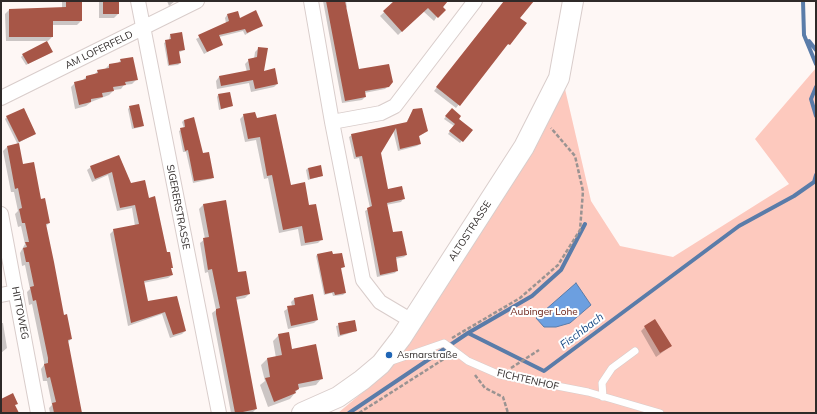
<!DOCTYPE html>
<meta charset="utf-8">
<style>
body{margin:0}
#map{position:relative;width:817px;height:414px;overflow:hidden;background:#fef7f5;font-family:Mulish,sans-serif}
canvas{display:block}
.frame{position:absolute;inset:0;border:2px solid #2f2a29;pointer-events:none}
</style>
<div id="map">
<canvas width="817" height="414"></canvas>
<div class="frame"></div>
</div>
<script>
const g = document.querySelector('canvas').getContext('2d');
g.lineJoin = 'round';
function fillPath(path, color) {
  g.fillStyle = color;
  g.fill(path, 'evenodd');
}
function shape(rows) {
  const path = new Path2D();
  for (const r of rows) {
    path.moveTo(r[0], r[1]);
    for (let i = 2; i < r.length; i += 2) path.lineTo(r[i], r[i + 1]);
  }
  return path;
}
function strokePath(path, color, width, dash) {
  g.strokeStyle = color;
  g.lineWidth = width;
  g.lineCap = dash ? 'butt' : 'round';
  g.setLineDash(dash || []);
  g.stroke(path);
}
function write(font, color, halo, rows, align = 'center') {
  g.font = font + ' Mulish,sans-serif';
  g.lineWidth = 4;
  g.setLineDash([]);
  g.textBaseline = 'middle';
  g.strokeStyle = halo;
  g.fillStyle = color;
  for (const [text, x, y, turn = 0] of rows) {
    g.save();
    g.translate(x, y);
    g.rotate((+turn || 0) * Math.PI / 180);
    g.textAlign = isNaN(turn) ? turn : align;
    if (halo) g.strokeText(text, 0, 0);
    g.fillText(text, 0, 0);
    g.restore();
  }
}
fillPath(shape([
 [816,68,816,413,338,413,388,371,565,89,591,201,620,246,673,257,789,184,755,139]
]), '#fdc9be');
const water = shape([
 [576,283,591,305,570,323,556,327,544,327,536,318,576,283]
]);
fillPath(water, '#6c9fe0');
strokePath(water, '#5a7ca9', 1);
fillPath(shape([
 [62,1,81,1,81,21,77,25,52,25,52,37,48,41,6,41,5,14,9,10,62,8],
 [99,1,118,1,118,14,114,18,99,18],
 [167,1,175,1,169,6],
 [323,1,346,1,347,7,345,9,358,71,388,86,385,89,364,93,365,97,362,100,342,103],
 [396,1,447,1,434,21,423,11,398,35,380,16],
 [504,1,533,1,519,19,509,44,505,46,456,108,434,91],
 [227,15,262,25,245,35,243,31,219,37,222,44,204,54,196,39,226,23,225,18],
 [170,35,184,50,178,53,180,63,178,65,168,66,164,43,169,40],
 [259,48,263,72,277,84,274,87,251,92,249,83,217,89,216,81,219,77,247,72,245,64,249,60,254,59,255,52],
 [50,53,26,65,21,57,23,55],
 [121,60,137,79,132,84,124,85,121,89,114,90,109,95,91,102,86,106,75,109,71,87,75,83,82,81,86,77,94,75,98,71,104,70,109,65,118,63],
 [218,95,232,106,219,110,217,97],
 [130,107,143,125,141,127,132,129,128,109],
 [413,110,424,133,418,137,420,144,417,146,398,151,393,130,380,153,387,190,403,199,401,202,386,205,393,234,406,255,404,257,395,259,397,270,395,273,377,277,365,211,370,208,359,158,354,159,349,137,352,135,406,123],
 [450,111,471,130,460,143,448,134,454,126,444,119],
 [244,115,256,119,290,186,309,206,322,239,318,243,301,246,298,229,279,233,268,178,264,179,256,140,245,142,240,119],
 [7,117,35,134,18,143,22,165,41,200,49,223,46,226,63,316,71,339,67,343,81,413,50,413,49,408,52,405,47,381,43,381,41,369,44,365,44,362,32,304,29,305,27,292,30,289,25,265,22,266,20,253,25,244,21,226,18,227,15,214,18,211,14,192,11,192,3,151,7,147,18,145,5,119],
 [184,120,202,154,213,177,211,179,193,183,186,152,183,152,179,131,184,128,182,122],
 [119,156,130,184,148,200,172,275,168,278,143,283,147,302,176,297,185,331,182,334,170,338,162,314,128,326,110,234,114,230,135,226,132,208,117,211,108,175,92,182,87,170,91,167],
 [308,168,322,176,308,180,306,170],
 [225,201,237,273,249,294,245,298,235,300,256,409,252,413,231,413,212,313,216,310,208,272,205,273,200,243,205,239,199,209,203,205],
 [317,255,332,256,344,267,340,269,345,293,343,295,333,296,332,293,324,295,316,256],
 [294,299,317,320,314,323,288,329,284,311,292,306,291,302],
 [354,321,356,331,338,337,336,326],
 [1,323,3,323,7,348,1,353],
 [645,327,671,346,656,357,641,331],
 [279,335,291,350,321,379,316,385,299,388,290,399,268,407,260,385,265,381,261,365,267,359,276,358,273,341]
]), '#0003');
strokePath(shape([
 [803,1,804,35,816,64],
 [809,41,816,50],
 [816,87,811,99,816,116],
 [468,333,532,296,561,270,585,224],
 [349,413,468,333,544,371,739,226,794,196,814,182,816,175]
]), '#5a7ca9', 4);
fillPath(shape([
 [66,1,82,1,82,21,53,21,53,37,9,37,9,9,66,7],
 [103,1,119,1,119,14,103,14],
 [326,1,345,1,359,69,389,64,393,82,389,87,365,91,366,97,345,101],
 [394,1,448,1,443,7,446,10,438,18,428,8,402,32,383,11],
 [504,1,534,1,520,18,527,23,510,45,508,44,460,106,436,87],
 [256,10,263,26,247,33,245,29,219,35,223,45,207,52,198,35,229,21,227,14,238,11,240,18],
 [182,32,185,50,179,51,181,63,169,65,165,40,171,39,170,34],
 [47,41,53,52,28,64,22,54],
 [258,47,268,48,264,71,275,68,278,84,255,89,253,80,221,86,219,76,250,70,248,59,257,57],
 [133,57,138,80,125,82,126,85,113,87,114,91,102,93,103,97,91,99,91,102,79,105,74,82,86,79,86,76,98,73,97,70,109,68,109,64,121,62,120,59],
 [230,92,233,106,221,109,218,94],
 [139,104,144,126,134,128,129,106],
 [24,108,36,134,19,142,6,116],
 [422,108,428,131,419,136,421,144,400,149,396,128,381,153,388,189,402,186,405,199,387,203,393,232,402,231,407,255,396,257,398,271,380,275,367,208,372,206,362,156,356,157,351,134,407,122,413,109],
 [452,108,461,116,459,119,473,130,463,142,449,131,455,124,445,116],
 [255,112,257,118,276,114,291,185,305,182,309,205,316,204,323,240,305,243,302,226,283,230,272,175,267,176,260,137,248,139,243,114],
 [194,117,203,153,209,152,214,178,194,181,188,150,185,151,180,128,185,127,184,120],
 [19,143,23,164,34,162,41,199,45,198,50,223,46,224,54,262,64,315,67,314,72,339,68,340,82,413,54,413,52,403,56,402,50,377,47,378,44,364,48,363,48,358,36,300,33,301,30,287,34,286,29,262,26,262,23,248,27,247,25,242,29,242,25,223,22,223,19,209,22,208,18,188,15,189,7,146],
 [119,155,131,183,145,180,149,198,155,196,167,252,170,252,173,268,171,268,173,275,144,281,148,301,177,296,186,331,173,335,165,312,131,323,113,229,139,224,135,205,120,208,112,172,95,179,90,166],
 [321,165,323,176,310,179,308,168],
 [226,200,238,272,246,271,250,294,236,297,257,409,238,413,235,413,216,314,216,309,220,308,212,269,208,270,203,238,209,237,203,204],
 [332,251,333,254,342,253,345,267,341,268,346,293,335,295,334,292,325,294,317,254],
 [313,294,318,320,291,326,287,306,295,305,294,298],
 [655,319,672,346,660,353,644,326],
 [355,320,357,331,340,335,338,323],
 [289,332,292,349,316,344,323,379,298,384,299,389,295,391,296,393,274,402,265,378,270,377,267,358,282,355,278,334],
 [13,393,18,404,15,405,19,413,1,413,1,399]
]), '#a75647');
const service = shape([
 [389,362,444,343,468,361,500,375,588,392,660,413],
 [603,397,602,383,612,368,635,351]
]);
const minor = shape([
 [138,1,219,413],
 [311,1,332,122,363,280,380,302,412,321],
 [1,98,197,1],
 [332,122,381,113,395,106,475,1],
 [1,214,38,413],
 [1,295,16,292]
]);
const secondary = shape([
 [302,413,338,397,362,380,381,364,401,338,524,147,559,78,573,1]
]);
strokePath(service, '#d9cdcb', 8);
strokePath(minor, '#d9cdcb', 16);
strokePath(secondary, '#d9cdcb', 22);
strokePath(shape([
 [452,338,520,298,558,265,580,230,583,191,575,156,551,128],
 [511,368,539,350],
 [475,375,485,388,503,397,508,413],
 [359,413,447,357]
]), '#9a9392', 2.5, [4, 2]);
strokePath(service, '#fff', 7);
strokePath(minor, '#fff', 14);
strokePath(secondary, '#fff', 20);
for (const [x, y, r, color] of [
 [389,355,4,"#1f65b5"]
]) {
  const dot = new Path2D();
  dot.arc(x, y, r, 0, 2 * Math.PI);
  g.fillStyle = color;
  g.fill(dot);
  strokePath(dot, '#fff', 1.5);
}
write('10px', '#2f2a29', '#fff', [
 ["AM LOFERFELD",99,50,-26],
 ["SIGERERSTRASSE",178,207,79],
 ["ALTOSTRASSE",470,231,-57],
 ["HITTOWEG",20,313,79],
 ["FICHTENHOF",528,380,13]
]);
write('10px', '#67190e', '#fff', [
 ["Aubinger Lohe",544,312]
]);
write('10px', '#2f2a29', '#fff', [
 ["Asmarstraße",397,355]
], 'left');
write('italic 11px', '#144782', '#fff', [
 ["Fischbach",582,331,-37]
]);
</script>
